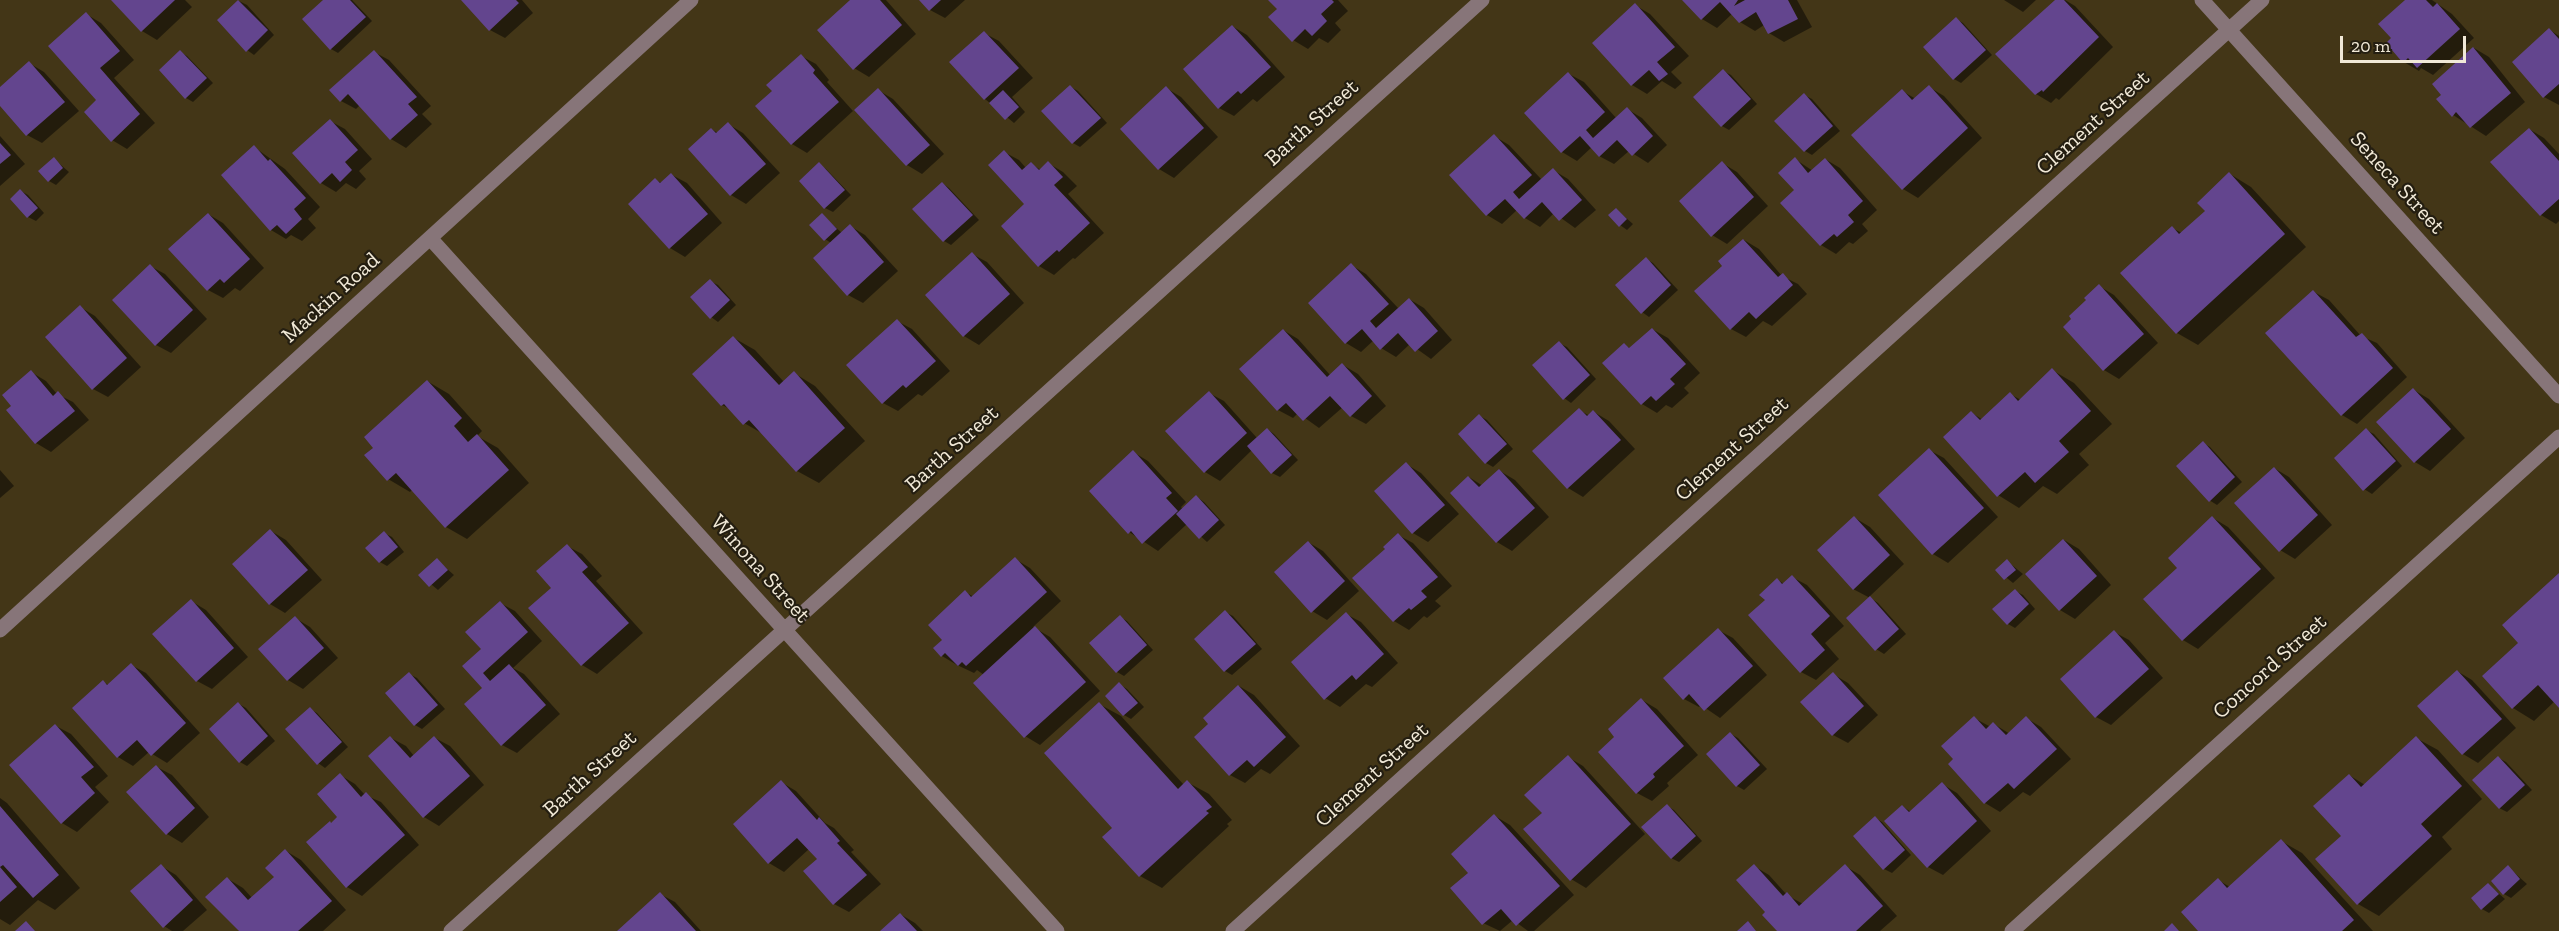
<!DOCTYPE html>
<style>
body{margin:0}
#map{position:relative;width:2559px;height:931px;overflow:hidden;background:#433617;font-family:"Zilla Slab",serif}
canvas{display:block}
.scale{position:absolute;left:2340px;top:36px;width:126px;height:27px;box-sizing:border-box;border:3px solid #f1e9d7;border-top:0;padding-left:8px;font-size:18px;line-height:21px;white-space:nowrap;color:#f1e9d7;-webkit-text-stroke:4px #241e11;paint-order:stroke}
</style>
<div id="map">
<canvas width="2559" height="931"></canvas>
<div class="scale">20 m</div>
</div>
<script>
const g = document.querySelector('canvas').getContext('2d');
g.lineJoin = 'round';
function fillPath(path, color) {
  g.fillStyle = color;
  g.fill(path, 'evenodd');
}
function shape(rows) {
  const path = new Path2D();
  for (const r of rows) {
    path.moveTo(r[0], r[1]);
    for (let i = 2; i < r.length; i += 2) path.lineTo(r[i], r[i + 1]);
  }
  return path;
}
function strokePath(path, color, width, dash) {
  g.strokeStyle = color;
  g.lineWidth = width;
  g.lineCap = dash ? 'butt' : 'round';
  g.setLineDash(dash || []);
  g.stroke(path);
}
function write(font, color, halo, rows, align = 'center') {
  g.font = font + ' "Zilla Slab",serif';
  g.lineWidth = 4.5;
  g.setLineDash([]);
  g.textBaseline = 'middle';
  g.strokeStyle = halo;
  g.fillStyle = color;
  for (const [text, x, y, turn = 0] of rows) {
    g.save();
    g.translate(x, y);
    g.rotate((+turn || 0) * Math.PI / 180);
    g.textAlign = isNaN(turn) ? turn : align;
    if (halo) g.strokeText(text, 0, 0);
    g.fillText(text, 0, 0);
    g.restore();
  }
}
fillPath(shape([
 [113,0,185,0,192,7,157,40,142,31],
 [326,0,352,0,372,21,338,53,331,49],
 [463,0,522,0,533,13,505,38,490,30],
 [852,0,886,0,916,34,869,77,854,68],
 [921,0,965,0,945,18,930,10],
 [1270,0,1338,0,1348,11,1335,23,1341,30,1328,43,1319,38,1308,49,1293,40,1279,9],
 [1684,0,1797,0,1812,27,1784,42,1769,33,1764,25,1755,31,1740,22,1732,14,1717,28,1702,19],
 [2004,0,2036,0,2023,12],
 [2057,0,2065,0,2075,6,2113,47,2059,100,2056,98,2051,103,2036,94],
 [2408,0,2432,0,2452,14,2474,38,2433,75,2421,68,2419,71,2404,62,2393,38],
 [239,1,247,5,274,35,254,55,247,50,219,21],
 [1635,5,1650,14,1689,56,1671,72,1682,83,1675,89,1662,81,1647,94,1632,85,1594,43],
 [86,14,101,23,134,60,114,78,155,123,127,149,112,140,99,100],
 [1956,19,1963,23,1992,55,1961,83,1954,79],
 [1232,26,1247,35,1285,77,1257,102,1253,99,1234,116,1219,108],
 [2550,30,2559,36,2559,105,2544,97],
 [984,33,999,41,1033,78,1012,97,1025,112,1014,123,985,99,951,62],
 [2474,48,2489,57,2525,102,2486,136,2453,115,2443,95],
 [180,52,187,56,213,83,193,102,186,98],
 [374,52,389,60,431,106,422,114,432,124,406,148,391,139,360,105,356,109,341,101],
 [801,56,816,64,829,80,827,82,853,111,807,153,792,144,758,106,774,91],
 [29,63,44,72,79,111,42,143,27,135,0,104,0,89],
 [1723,71,1731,75,1757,104,1729,130,1722,126],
 [1569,74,1584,82,1617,119,1627,109,1642,118,1667,145,1648,163,1629,151,1614,164,1599,156,1592,147,1577,161,1562,152],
 [1071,87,1078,91,1107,123,1080,147,1073,143],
 [1929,87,1944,96,1982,138,1918,198,1903,189,1902,91,1916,99],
 [1166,88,1181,97,1218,137,1174,178,1159,169],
 [878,90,893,99,944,154,922,174,907,165,856,110],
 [1804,95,1812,99,1840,131,1812,155,1805,151],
 [330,121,345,129,372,159,359,171,366,179,356,189,346,183,336,192,321,183,294,153],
 [728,124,743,133,780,173,746,204,731,195,690,149,711,129,718,133],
 [2529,129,2544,138,2559,154,2559,221,2556,224,2541,215,2492,162],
 [0,136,25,164,0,186],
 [1494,136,1509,145,1542,180,1553,170,1568,179,1596,210,1575,228,1554,213,1540,227,1525,218,1517,210,1502,224,1487,215,1452,176],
 [254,147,285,169,320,207,308,219,316,228,302,241,291,235,286,239,271,230,237,193],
 [1004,152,1019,160,1026,168,1031,164,1041,170,1048,163,1063,172,1077,186,1068,194,1104,233,1075,259,1073,258,1054,275,1039,266,1003,226,1026,204],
 [54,159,69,172,56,185,49,181],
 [1795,159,1813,171,1825,159,1840,168,1877,210,1862,224,1868,231,1853,244,1849,242,1836,254,1821,245,1796,190],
 [1722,163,1737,172,1768,206,1727,244,1712,235],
 [819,164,826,169,851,195,833,212,825,208],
 [2230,174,2251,187,2306,247,2198,345,2177,333,2172,228,2182,233,2207,211],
 [672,175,687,183,722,223,685,257,670,248,655,180,662,183],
 [942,183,949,188,979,220,951,245,944,241,914,209],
 [21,191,28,195,44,213,36,221,28,217,12,199],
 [1616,209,1633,224,1627,230,1620,225],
 [208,214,223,223,264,268,240,291,235,288,223,298,208,290],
 [822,215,842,233,850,226,865,235,898,271,863,303,848,295,831,243,825,239],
 [1744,240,1759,249,1782,276,1798,284,1807,294,1772,326,1763,321,1746,337,1731,329,1724,266],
 [972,254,987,262,1024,303,979,345,964,336],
 [1646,259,1653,263,1678,290,1649,317,1642,312],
 [1351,265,1366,274,1399,309,1409,299,1424,308,1452,340,1431,359,1410,344,1396,357,1381,348,1374,340,1361,352,1346,343,1310,303],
 [150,266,165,274,207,319,171,353,156,345],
 [710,281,718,285,736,305,718,322,711,317],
 [2099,286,2114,295,2158,343,2119,379,2104,370,2065,327],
 [2314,292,2329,300,2361,336,2377,343,2407,377,2357,424,2342,415],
 [80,307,95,316,141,367,108,397,93,389],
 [897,321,912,329,950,371,922,396,918,394,898,411,883,403],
 [1652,329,1668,338,1700,373,1684,388,1689,393,1672,408,1666,405,1657,413,1642,404,1624,345,1631,349],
 [1283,330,1298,339,1331,376,1343,365,1358,374,1386,406,1366,424,1351,416,1343,407,1319,428,1298,413,1293,418,1278,410],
 [734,338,755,350,784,382,794,373,815,386,865,441,819,483,797,471,765,435,744,423,732,410,722,405],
 [1559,343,1567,347,1596,379,1571,403,1564,398],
 [2052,370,2074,383,2112,424,2079,454,2089,465,2057,494,2043,486,2019,508,1998,495,1972,413,1983,420,2010,394,2021,400],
 [31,372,46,381,57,394,73,402,89,420,51,452,36,443,8,410,13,406],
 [427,381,449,394,482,431,477,436,498,448,529,483,467,539,446,527,412,490,410,492,388,479,375,448],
 [2414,390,2429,399,2465,438,2430,471,2415,462],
 [1209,393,1224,401,1257,438,1267,429,1274,434,1298,460,1280,477,1272,473,1252,450,1220,481,1205,472],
 [1579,410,1590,416,1594,412,1609,421,1635,449,1583,497,1568,488],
 [1480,416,1487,420,1513,449,1493,467,1486,463],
 [2366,430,2374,434,2402,466,2372,494,2364,489],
 [2203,443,2210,447,2242,482,2217,505,2209,500],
 [1929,450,1944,458,1998,517,1948,563,1933,554,1880,495],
 [1133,452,1148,461,1186,502,1181,507,1183,510,1197,497,1204,502,1225,525,1207,542,1187,524,1158,551,1129,532],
 [1406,464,1421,473,1459,514,1428,542,1413,533,1376,491],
 [2274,468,2289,477,2332,525,2295,559,2280,550],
 [0,470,14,486,0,498],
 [1500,471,1515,480,1549,517,1512,551,1497,542,1469,477,1483,486],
 [1855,518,1870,527,1904,564,1869,597,1878,603,1906,634,1884,654,1876,649,1870,598,1853,589],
 [2213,518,2228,527,2275,578,2198,649,2183,640,2145,599,2179,568],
 [271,531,286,540,322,580,285,613,270,604],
 [384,533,392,537,404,552,387,566,380,562,368,548],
 [1398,535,1413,543,1452,586,1435,601,1441,606,1427,618,1424,616,1409,630,1394,621,1355,578,1387,549],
 [2064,540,2079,549,2111,585,2075,619,2060,610],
 [1308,542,1323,551,1359,591,1327,620,1312,611],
 [567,546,582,554,602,576,596,581,643,633,597,674,582,665,553,588],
 [1015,559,1030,568,1061,601,1033,627,1050,637,1100,691,1040,745,1025,736,984,675,977,670,974,673,957,665,942,656,935,649,944,640,965,592,974,597],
 [437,560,454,575,438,590,420,575],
 [2007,561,2023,574,2013,583,1997,570],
 [2559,575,2559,706,2555,701,2534,721,2513,708,2520,643],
 [1792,577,1807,585,1844,626,1825,643,1839,659,1816,680,1801,672,1767,600,1778,580,1784,584],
 [2015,591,2023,595,2035,609,2015,628,2008,624],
 [191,601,206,610,248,657,212,689,197,681],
 [500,603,515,611,542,641,513,668,524,674,560,714,517,753,502,745,484,688,464,666,483,650],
 [1225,612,1233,616,1262,649,1232,675,1225,671],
 [1346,614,1361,622,1398,663,1372,687,1366,684,1340,707,1325,698],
 [1120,617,1127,621,1153,650,1124,676,1117,672],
 [295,618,310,627,338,658,303,689,288,680],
 [1718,630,1733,638,1767,675,1720,718,1701,705,1699,707,1684,699],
 [2114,632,2129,640,2163,678,2111,725,2096,717],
 [131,665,146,673,200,733,167,763,149,752,133,766,118,757,103,682,109,685],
 [2457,671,2472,680,2516,728,2478,763,2463,754,2419,706],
 [409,674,417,678,445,709,422,729,415,725,387,694],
 [1833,674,1848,683,1878,715,1848,743,1833,735],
 [1119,684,1127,689,1144,707,1131,719,1124,715],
 [1239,686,1254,695,1300,746,1270,774,1261,769,1245,783,1230,775,1210,724],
 [1642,700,1657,709,1698,755,1667,783,1669,786,1652,801,1637,793,1616,737],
 [239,704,246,708,275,741,247,766,240,762],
 [1099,704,1121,716,1184,785,1187,782,1209,794,1232,820,1227,824,1229,826,1162,888,1140,876,1104,837,1114,828],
 [310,709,317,713,348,747,325,768,318,763],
 [1974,718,1989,726,1994,724,2010,734,2026,718,2041,727,2071,759,2030,796,2023,792,2000,812,1985,803,1950,764,1955,759],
 [56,726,71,734,108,776,95,787,109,802,77,832,62,823],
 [1731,734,1738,738,1767,769,1744,790,1737,786],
 [391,738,406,746,414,756,435,738,450,746,484,785,439,826,424,817],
 [2416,738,2438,750,2482,799,2442,837,2452,849,2379,916,2358,904,2343,836,2349,775,2365,785],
 [1568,757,1583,766,1645,834,1586,888,1571,879],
 [2499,758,2506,762,2532,790,2507,812,2499,808],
 [157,767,172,775,209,817,182,843,167,834],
 [340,775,355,784,365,795,381,802,419,845,362,896,347,887,308,843,340,818],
 [781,782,796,791,825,823,834,828,854,850,851,852,881,884,849,912,834,904,819,859,809,849,784,872,769,863,735,824],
 [1942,784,1957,793,1991,831,1943,875,1928,867,1902,806,1911,812],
 [0,798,7,803,80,888,55,910,38,900,10,925,0,919],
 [1667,806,1674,810,1702,841,1679,862,1671,858],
 [1495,816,1510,825,1574,895,1534,931,1528,931,1513,920,1500,931,1483,923,1470,873],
 [1875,818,1882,822,1911,855,1892,873,1884,869],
 [2281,841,2302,853,2373,931,2200,931,2218,880,2230,887],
 [286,851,301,860,346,910,323,931,239,931,228,879,243,888,253,899,276,877],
 [161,866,176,875,207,910,183,931,172,931,164,926],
 [1754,866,1769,875,1787,895,1803,904,1845,866,1860,875,1897,916,1880,931,1779,931,1767,912],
 [2508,867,2527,884,2511,898,2504,894],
 [2488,884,2505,899,2489,913,2482,909],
 [660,894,675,902,701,931,619,931],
 [900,914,915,923,923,931,882,931]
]), '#0007');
fillPath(shape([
 [111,0,175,0,141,32],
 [238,0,268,30,246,52,217,20],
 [323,0,350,0,366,17,330,50,302,19],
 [461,0,516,0,519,3,489,31],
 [850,0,880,0,902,25,853,70,817,30],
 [919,0,941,0,929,11],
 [1268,0,1332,0,1334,2,1321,14,1327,21,1312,36,1305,29,1292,42,1268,17,1277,9],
 [1682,0,1738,0,1734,6,1745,0,1788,0,1798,19,1768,34,1756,12,1739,23,1720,2,1701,20],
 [2055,0,2064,0,2099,37,2043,92,2042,90,2035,95,1995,54],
 [2405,0,2426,0,2433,7,2437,3,2460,29,2417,68,2408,58,2403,63,2386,43,2391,38,2378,24],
 [1635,3,1675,47,1657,62,1668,74,1659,81,1649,70,1631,86,1592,43],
 [86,12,120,51,100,68,140,114,111,142,84,112,96,100,48,46],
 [1956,17,1986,50,1953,80,1923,47],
 [1232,25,1271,67,1241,94,1238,91,1218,109,1183,69],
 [2549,28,2559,39,2559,84,2543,98,2512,62],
 [984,31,1019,68,984,100,949,62],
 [2473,47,2511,93,2470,128,2456,112,2452,117,2436,99,2441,95,2432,84],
 [180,50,207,78,185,99,159,70],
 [374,50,417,97,408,104,418,115,390,140,348,94,340,102,329,90],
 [801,54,815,70,813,73,839,102,791,145,755,106,772,91,766,85],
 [29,61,65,102,26,136,0,106,0,87],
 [1723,69,1751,99,1721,127,1693,97],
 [1568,72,1605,112,1586,130,1593,138,1627,107,1653,136,1632,156,1617,140,1599,157,1580,136,1561,153,1524,113],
 [1070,85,1101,118,1072,144,1041,111],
 [1929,85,1968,128,1902,190,1851,135,1902,89,1912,100],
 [1166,86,1204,128,1158,170,1120,129],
 [878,88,930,145,906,166,854,110],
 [1003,90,1019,107,1005,120,989,103],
 [1804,93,1833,126,1804,152,1774,121],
 [330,119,358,150,345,162,352,170,340,182,332,173,320,184,292,153],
 [728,122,766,164,730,196,688,149,711,128,716,133],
 [2529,128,2559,161,2559,199,2540,216,2490,162],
 [1494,134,1532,175,1513,192,1519,199,1553,168,1582,200,1559,221,1542,202,1524,219,1505,199,1486,216,1449,175],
 [0,143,11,155,0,164],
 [254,145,268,161,270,159,306,198,294,209,302,219,286,234,277,225,270,231,221,175],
 [1004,150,1022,170,1031,162,1039,170,1048,161,1063,177,1054,185,1090,223,1059,252,1057,250,1038,267,1001,226,1024,204,988,165],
 [54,157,63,168,48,182,38,171],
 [1795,157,1808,173,1825,158,1863,201,1848,215,1854,222,1837,237,1834,234,1820,246,1780,203,1794,190,1778,173],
 [1722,161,1754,197,1711,237,1679,201],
 [819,162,845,190,824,209,799,181],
 [2229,172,2285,234,2176,334,2120,273,2172,226,2179,234,2205,211,2197,203],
 [671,173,708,214,669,249,628,204,655,178,660,183],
 [942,182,973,215,943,242,912,209],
 [20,189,38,208,27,218,10,199],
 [1616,208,1627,219,1619,227,1608,215],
 [208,213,250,259,224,283,220,279,207,291,168,249],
 [822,213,837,229,824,241,809,225],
 [850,224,884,262,847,296,813,258],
 [1743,239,1778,277,1783,273,1793,285,1756,319,1749,312,1730,330,1694,291,1722,266,1718,261],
 [972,252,1010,294,963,337,925,295],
 [1646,257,1671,285,1641,314,1615,285],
 [1351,263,1389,304,1370,321,1376,328,1409,298,1438,331,1415,352,1398,333,1380,350,1362,329,1345,344,1308,303],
 [150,264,193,310,155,346,112,300],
 [710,279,730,300,710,319,690,297],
 [2099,284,2144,334,2103,371,2063,327,2071,319,2069,316,2086,300,2084,298],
 [2313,290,2356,337,2362,333,2393,368,2341,416,2265,333],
 [80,305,127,358,92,390,45,337],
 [897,319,936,361,906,388,903,385,882,404,846,365],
 [1652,328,1686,364,1670,379,1675,384,1656,401,1651,396,1641,405,1602,363,1624,343,1629,348],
 [1283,329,1327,377,1342,363,1372,396,1350,417,1330,396,1303,421,1286,403,1277,411,1239,369],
 [733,336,779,385,794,371,845,428,796,472,749,420,743,425,724,404,721,406,692,374],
 [1559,341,1590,375,1563,400,1532,365],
 [2052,368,2091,411,2059,441,2069,452,2035,483,2025,472,1997,497,1943,437,1971,411,1980,420,2010,392,2018,401],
 [31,370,53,396,58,391,75,411,35,444,6,410,11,406,2,395],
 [427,380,462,418,454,426,468,442,477,434,509,470,445,528,396,473,387,481,364,455,373,448,364,437],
 [2413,388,2451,429,2414,463,2376,422],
 [1209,391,1247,433,1204,473,1165,431],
 [1579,408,1587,416,1593,410,1621,440,1567,489,1532,451],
 [1479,414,1507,444,1485,464,1458,434],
 [1267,428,1292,455,1271,474,1247,446],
 [2366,428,2396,461,2363,491,2334,458],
 [2203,441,2235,477,2209,502,2176,466],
 [1929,448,1984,508,1932,555,1878,495],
 [1133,450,1172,493,1166,498,1178,511,1142,544,1131,531,1128,534,1089,491],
 [1406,462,1445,505,1412,534,1374,491],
 [2274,467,2318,515,2279,552,2234,503],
 [1499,469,1535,508,1496,543,1450,493,1468,476,1479,487],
 [1196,495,1219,520,1199,539,1176,514],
 [1854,516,1890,555,1853,590,1817,550],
 [2212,516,2261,569,2182,641,2143,599,2177,568,2168,558],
 [270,529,308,570,269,605,232,564],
 [384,531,398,547,379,563,365,548],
 [1398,533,1438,577,1421,591,1427,597,1411,610,1409,608,1393,622,1352,578,1385,549,1383,547],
 [2063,539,2097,576,2059,611,2025,574],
 [1308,541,1345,581,1311,613,1274,572],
 [567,544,588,567,582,572,629,623,581,666,528,608,551,588,536,571],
 [1015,557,1047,592,966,666,962,662,958,666,945,653,941,657,933,648,942,640,928,625,965,590,971,597],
 [437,558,448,570,429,587,418,575],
 [2007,559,2016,570,2004,580,1995,570],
 [2559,573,2559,708,2538,685,2512,709,2482,676,2518,643,2502,625],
 [1792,575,1830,616,1811,634,1825,650,1800,673,1748,615,1765,600,1759,595,1777,578,1782,584],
 [2015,589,2029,604,2007,625,1992,609],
 [1870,596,1899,629,1875,651,1846,618],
 [191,599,234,648,196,682,152,634],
 [500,601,528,632,483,673,490,681,509,664,546,705,501,746,464,704,482,688,462,666,481,649,465,632],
 [1225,610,1256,644,1224,672,1194,639],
 [1346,612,1384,654,1356,680,1352,675,1324,700,1291,662],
 [1120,615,1147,645,1116,673,1089,643],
 [295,616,324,648,287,681,258,649],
 [1035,626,1086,682,1024,738,973,683],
 [1718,628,1753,666,1704,711,1689,694,1683,700,1663,678],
 [2114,630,2149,669,2095,718,2060,679],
 [131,663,186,723,151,756,137,740,117,758,72,708,103,680,107,685],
 [2457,670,2502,719,2462,755,2417,706],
 [409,672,438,705,414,726,385,693],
 [1833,672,1864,706,1832,736,1800,702],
 [1119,682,1138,703,1123,716,1105,696],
 [1238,685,1286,737,1254,767,1247,760,1229,776,1194,737,1208,724,1203,718],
 [1641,698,1684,746,1653,774,1655,777,1636,794,1598,752,1614,737,1608,729],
 [238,702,268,736,239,763,209,729],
 [1099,702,1178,789,1187,780,1212,807,1206,811,1209,813,1139,877,1102,837,1112,828,1044,753],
 [310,707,342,742,317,765,285,729],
 [1974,716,1986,729,1993,722,2006,735,2026,716,2057,749,2014,789,2008,783,1984,804,1948,764,1953,759,1941,746],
 [55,724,94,767,81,777,95,793,61,824,9,765],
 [1730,732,1760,765,1736,787,1706,754],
 [390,736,410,758,434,736,470,776,423,818,368,756],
 [2416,736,2462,786,2421,824,2432,836,2357,905,2315,859,2341,836,2313,806,2349,774,2361,787],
 [1568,755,1631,824,1570,881,1523,829,1542,813,1524,795],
 [2498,756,2525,785,2499,809,2472,780],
 [156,765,195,808,166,835,126,792],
 [340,773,361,797,366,792,405,835,346,888,306,842,330,821,331,823,337,817,317,794],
 [781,780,817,820,819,817,840,841,837,843,867,875,833,905,803,871,817,859,797,838,768,864,733,824],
 [1942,782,1977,821,1927,868,1884,821,1902,805,1909,812],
 [1667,804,1696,836,1671,859,1641,827],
 [0,806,59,875,33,898,3,865,0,867,17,887,0,902],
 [1494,814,1560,886,1516,926,1501,909,1482,925,1450,888,1468,873,1451,854],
 [1875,816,1905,850,1883,870,1853,836],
 [2281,839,2354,920,2342,931,2198,931,2181,912,2218,878,2227,888],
 [285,849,332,901,298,931,239,931,205,897,227,877,248,900,274,877,265,868],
 [161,864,193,900,163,928,130,891],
 [1754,864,1783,896,1787,892,1799,906,1845,864,1883,906,1856,931,1777,931,1762,915,1765,912,1736,880],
 [2508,865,2520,879,2503,895,2491,881],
 [2488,883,2499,894,2481,910,2471,898],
 [660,892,696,931,617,931],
 [900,913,917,931,880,931],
 [26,921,35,931,15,931],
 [1748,921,1756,931,1737,931],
 [2172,923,2179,931,2164,931]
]), '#63458e');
strokePath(shape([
 [2202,0,2559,396],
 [430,238,1057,931],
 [0,630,691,0],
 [451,931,1482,0],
 [1233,931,2262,0],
 [2012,931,2559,437]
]), '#877579', 15);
write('22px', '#f1e9d7', '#241e11', [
 ["Barth Street",1312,123,-42],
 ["Clement Street",2093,123,-42],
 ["Seneca Street",2397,183,48],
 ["Mackin Road",331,298,-42],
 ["Barth Street",952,449,-42],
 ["Clement Street",1732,449,-42],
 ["Winona Street",760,569,48],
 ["Concord Street",2270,667,-42],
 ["Barth Street",590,774,-42],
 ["Clement Street",1372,775,-42]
]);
</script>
